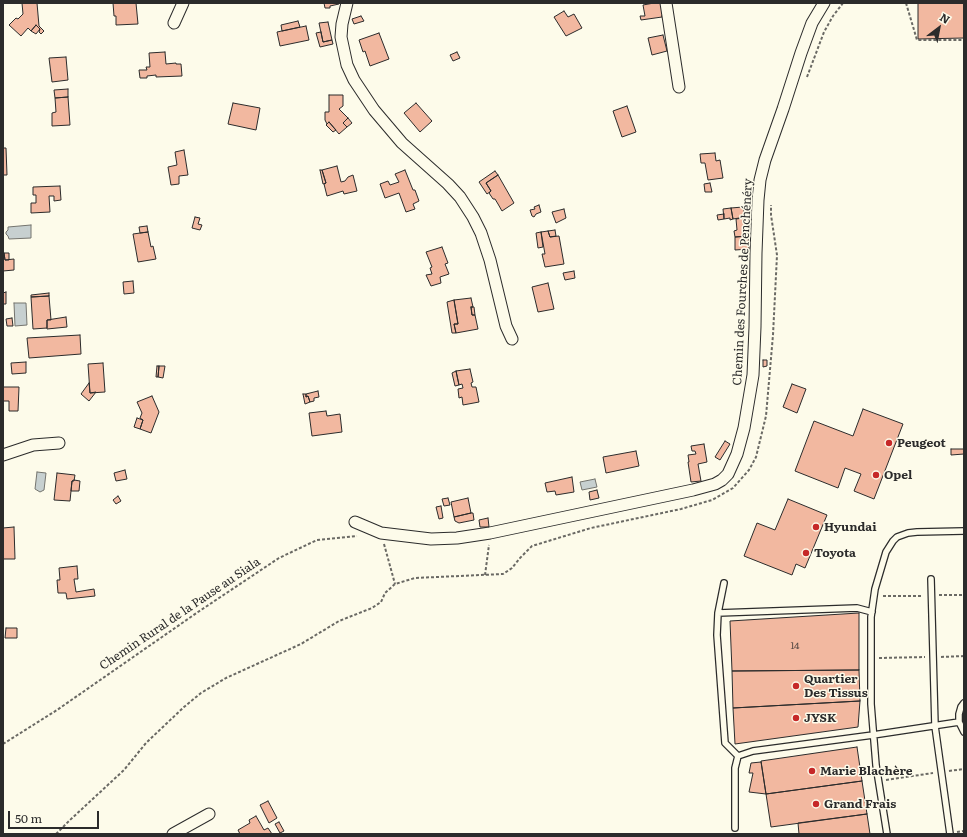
<!DOCTYPE html>
<meta charset="utf-8">
<style>
body{margin:0}
#map{position:relative;width:967px;height:837px;overflow:hidden;background:#fdfbea;font-family:Literata,serif}
canvas{display:block}
.frame{position:absolute;inset:0;border:4px solid #2b2b2b;pointer-events:none}
.north{position:absolute;left:919px;top:8px;width:40px;height:40px;-webkit-text-stroke:3px #fdfbea;paint-order:stroke;rotate:32deg;font-size:11px;font-weight:700;line-height:16px;text-align:center;color:#2b2b2b}
.north::after{content:'';display:block;margin:auto;width:14px;height:18px;background:#2b2b2b;clip-path:polygon(50% 0,100% 100%,50% 72%,0 100%)}
.scale{position:absolute;left:8px;top:811px;width:91px;height:18px;box-sizing:border-box;border:2px solid #2b2b2b;border-top:0;padding-left:5px;font-size:12px;line-height:14px;white-space:nowrap;color:#2b2b2b;-webkit-text-stroke:3px #fdfbea;paint-order:stroke}
</style>
<div id="map">
<canvas width="967" height="837"></canvas>
<div class="frame"></div>
<div class="north">N</div>
<div class="scale">50 m</div>
</div>
<script>
const g = document.querySelector('canvas').getContext('2d');
g.lineJoin = 'round';
function fillPath(path, color) {
  g.fillStyle = color;
  g.fill(path, 'evenodd');
}
function shape(rows) {
  const path = new Path2D();
  for (const r of rows) {
    path.moveTo(r[0], r[1]);
    for (let i = 2; i < r.length; i += 2) path.lineTo(r[i], r[i + 1]);
  }
  return path;
}
function strokePath(path, color, width, dash) {
  g.strokeStyle = color;
  g.lineWidth = width;
  g.lineCap = dash ? 'butt' : 'round';
  g.setLineDash(dash || []);
  g.stroke(path);
}
function write(font, color, halo, rows, align = 'center') {
  g.font = font + ' Literata,serif';
  g.lineWidth = 3;
  g.setLineDash([]);
  g.textBaseline = 'middle';
  g.strokeStyle = halo;
  g.fillStyle = color;
  for (const [text, x, y, turn = 0] of rows) {
    g.save();
    g.translate(x, y);
    g.rotate((+turn || 0) * Math.PI / 180);
    g.textAlign = isNaN(turn) ? turn : align;
    if (halo) g.strokeText(text, 0, 0);
    g.fillText(text, 0, 0);
    g.restore();
  }
}
const water = shape([
 [31,225,31,238,9,239,8,236,6,234,6,232,8,230,8,227,31,225],
 [14,303,26,303,27,325,15,326,14,303],
 [37,472,46,473,44,490,40,492,35,489,37,472],
 [595,479,597,487,582,490,580,482,595,479]
]);
fillPath(water, '#c7d0d0');
strokePath(water, '#74746e', 1);
const building = shape([
 [22,3,37,3,39,26,44,31,41,34,39,32,40,29,36,25,31,31,28,28,21,36,9,25,16,18,18,19,23,14,22,3],
 [113,3,136,3,138,24,116,25,116,16,114,16,113,3],
 [324,3,339,3,339,4,330,6,330,8,325,8,324,3],
 [654,3,662,3,663,14,662,15,662,17,641,20,640,16,645,16,643,5,654,3],
 [918,3,964,3,964,38,918,39,918,3],
 [564,11,568,17,574,14,582,28,566,36,554,17,564,11],
 [361,16,364,21,354,24,352,19,361,16],
 [298,21,300,27,282,31,281,25,298,21],
 [328,22,332,40,323,42,319,23,328,22],
 [36,25,40,29,36,34,31,31,36,25],
 [306,26,309,40,280,46,277,32,306,26],
 [321,32,323,42,332,40,333,44,320,47,316,33,321,32],
 [379,33,389,59,370,66,365,51,363,52,359,40,379,33],
 [663,35,667,51,652,55,648,38,663,35],
 [165,52,166,64,176,63,176,64,181,64,182,76,156,77,156,75,147,76,147,78,140,78,139,70,147,70,146,67,150,67,149,53,165,52],
 [457,52,460,58,453,61,450,55,457,52],
 [66,57,68,80,52,82,49,58,66,57],
 [68,89,68,97,55,98,54,90,68,89],
 [329,95,343,95,343,106,339,109,348,118,343,123,347,127,339,134,329,122,327,124,325,120,325,112,329,112,329,95],
 [68,97,70,125,52,126,52,113,56,112,55,98,68,97],
 [233,103,260,108,256,130,228,124,233,103],
 [416,103,432,121,420,132,404,113,416,103],
 [627,106,636,132,622,137,613,111,627,106],
 [348,118,352,123,347,127,343,123,348,118],
 [329,122,336,130,333,132,326,125,329,122],
 [3,148,6,148,7,175,3,175,3,148],
 [184,150,188,175,179,176,179,184,171,185,168,167,177,165,175,152,184,150],
 [715,153,716,161,720,160,723,178,708,180,705,163,701,163,700,154,715,153],
 [337,166,341,182,345,181,348,177,353,175,357,191,344,194,343,191,327,196,324,184,326,183,322,170,337,166],
 [320,170,322,170,326,183,323,184,320,170],
 [405,170,413,190,415,190,419,201,413,204,415,209,406,212,399,193,385,198,380,184,388,181,390,185,399,182,395,174,405,170],
 [495,171,498,175,486,183,491,191,487,194,479,182,495,171],
 [498,175,514,203,502,211,498,204,495,199,493,199,489,193,491,191,486,183,498,175],
 [710,183,712,192,705,192,704,184,710,183],
 [60,186,61,200,54,201,54,196,49,196,50,212,31,213,31,203,36,203,36,195,33,195,33,187,60,186],
 [539,205,541,212,536,214,534,217,532,216,530,210,535,209,534,207,539,205],
 [743,207,745,217,733,219,731,208,743,207],
 [731,208,733,219,730,220,730,218,724,219,723,209,731,208],
 [564,209,566,218,556,223,552,212,564,209],
 [724,214,724,219,718,220,717,215,724,214],
 [195,217,200,218,198,224,202,225,200,230,192,228,195,217],
 [750,217,750,230,745,230,746,233,748,233,748,236,735,237,734,231,737,230,736,219,750,217],
 [147,226,148,232,140,233,139,227,147,226],
 [555,230,556,236,550,237,548,231,555,230],
 [548,231,550,237,559,236,564,264,545,267,542,254,545,254,541,232,548,231],
 [148,232,151,247,153,246,156,259,138,262,133,234,148,232],
 [541,232,543,247,538,248,536,233,541,232],
 [748,236,749,249,735,250,735,237,748,236],
 [442,247,448,263,445,264,449,274,440,277,441,283,431,286,426,275,432,274,430,268,432,267,426,252,442,247],
 [3,253,4,253,5,260,14,259,14,270,3,271,3,253],
 [4,253,9,253,9,260,5,260,4,253],
 [574,271,575,278,565,280,563,273,574,271],
 [133,281,134,293,124,294,123,282,133,281],
 [548,283,554,309,538,312,532,287,548,283],
 [6,292,6,304,3,304,3,293,6,292],
 [49,293,49,296,31,297,31,295,49,293],
 [49,296,51,320,47,320,47,328,33,329,31,297,49,296],
 [471,298,473,307,471,307,472,315,475,315,478,329,456,333,454,324,458,324,454,300,471,298],
 [454,300,458,324,454,324,456,333,452,333,447,302,454,300],
 [471,307,474,307,475,315,472,315,471,307],
 [66,317,67,327,47,329,47,320,66,317],
 [12,318,13,326,7,326,6,319,12,318],
 [80,335,81,354,29,358,27,338,80,335],
 [763,360,767,360,767,366,763,367,763,360],
 [26,362,26,373,12,374,11,363,26,362],
 [103,363,105,392,90,393,88,364,103,363],
 [157,366,159,366,158,377,156,377,157,366],
 [159,366,165,366,163,378,158,377,159,366],
 [470,369,473,382,471,383,472,387,476,387,479,402,463,405,462,397,459,398,458,389,463,388,462,384,459,385,456,371,470,369],
 [456,371,459,385,455,386,452,373,456,371],
 [89,383,90,393,96,392,89,401,81,394,89,383],
 [792,384,806,389,797,413,783,407,792,384],
 [3,387,19,387,18,411,9,411,9,401,3,401,3,387],
 [318,391,319,397,314,398,314,401,310,402,308,396,306,397,306,394,318,391],
 [303,394,306,394,306,397,308,396,310,402,305,404,303,394],
 [152,396,159,412,151,433,140,429,143,420,140,418,142,413,137,402,152,396],
 [863,409,903,424,874,499,854,491,861,474,845,468,838,488,795,471,814,421,853,436,863,409],
 [326,411,327,416,340,414,342,432,312,436,309,413,326,411],
 [137,418,143,420,140,429,134,427,137,418],
 [725,441,730,444,720,460,715,457,725,441],
 [704,444,707,462,698,464,701,481,691,482,688,462,689,462,688,455,696,454,695,451,692,451,691,446,704,444],
 [951,449,964,449,964,454,951,455,951,449],
 [636,451,639,466,606,473,603,457,636,451],
 [125,470,127,479,116,481,114,473,125,470],
 [57,473,75,475,74,481,72,481,70,501,54,500,57,473],
 [572,477,574,492,556,495,555,491,547,492,545,483,572,477],
 [74,480,80,481,79,491,71,491,72,481,74,480],
 [597,490,599,498,590,500,589,492,597,490],
 [118,496,121,501,116,504,113,500,118,496],
 [448,498,450,505,444,506,442,499,448,498],
 [468,498,471,513,454,517,451,502,468,498],
 [788,499,827,515,805,568,796,564,792,575,744,556,757,523,775,530,788,499],
 [441,506,443,518,439,519,436,507,441,506],
 [471,513,473,513,474,520,459,523,455,521,454,517,471,513],
 [488,518,489,527,480,527,479,520,488,518],
 [14,527,15,559,3,559,3,528,14,527],
 [77,566,78,579,74,579,76,592,94,589,95,596,67,599,66,593,58,593,57,580,60,580,59,568,77,566],
 [859,613,859,670,732,671,730,621,859,613],
 [6,628,17,628,17,638,5,638,6,628],
 [859,670,860,701,733,708,732,671,859,670],
 [860,701,858,727,735,744,733,708,860,701],
 [857,747,862,781,766,794,761,761,857,747],
 [761,762,766,794,749,792,753,773,749,773,751,763,761,762],
 [862,781,867,814,771,827,766,794,862,781],
 [268,801,277,818,269,823,260,805,268,801],
 [867,814,870,834,799,834,798,823,867,814],
 [256,816,264,830,268,828,272,834,240,834,238,830,250,823,249,820,256,816],
 [279,822,284,831,280,833,275,824,279,822]
]);
fillPath(building, '#f2b8a0');
strokePath(building, '#2b2b2b', 1);
const service = shape([
 [931,579,935,726,950,834],
 [724,583,718,613,717,635,725,743,738,756],
 [718,613,857,608,872,612],
 [964,703,961,707,959,714,959,722,964,732],
 [738,756,753,751,873,735,959,722],
 [735,828,735,768,738,756],
 [887,834,876,765,871,704,871,617,875,589,886,552,893,541,897,537,908,533,917,532,964,531]
]);
const minor = shape([
 [347,3,342,24,341,37,347,65,354,80,374,110,402,143,448,184,460,197,473,217,481,233,490,260,506,326,512,339],
 [666,3,679,87],
 [174,23,183,3],
 [3,455,33,445,59,443],
 [355,522,381,533,431,539,457,538,490,533,693,490,715,484,722,480,728,474,737,454,744,428,753,375,755,327,756,253,758,200,760,180,765,160,783,109,801,53,812,23,824,3],
 [173,834,209,814]
]);
strokePath(service, '#2b2b2b', 8);
strokePath(minor, '#2b2b2b', 13);
strokePath(shape([
 [906,3,917,40,964,40],
 [807,77,824,32,833,16,843,3],
 [384,544,395,584],
 [485,575,489,545],
 [939,595,964,595],
 [883,596,923,596],
 [941,657,964,656],
 [879,658,925,657],
 [3,744,57,710,198,612,279,558,317,540,357,536],
 [949,771,964,769],
 [886,780,933,773],
 [957,832,964,831],
 [56,834,70,820,124,770,146,743,184,707,201,693,226,678,301,644,339,621,372,608,381,602,385,593,395,584,415,578,503,574,512,568,520,558,532,546,591,528,681,509,712,500,733,488,749,470,756,457,766,416,773,335,777,255,771,215,771,205]
]), '#6a6964', 2, [3, 2]);
strokePath(service, '#fdfbea', 5.5);
strokePath(minor, '#fdfbea', 11);
for (const [x, y, r, color] of [
 [889,443,4,"#c62828"],
 [876,475,4,"#c62828"],
 [816,527,4,"#c62828"],
 [806,553,4,"#c62828"],
 [796,686,4,"#c62828"],
 [796,718,4,"#c62828"],
 [812,771,4,"#c62828"],
 [816,804,4,"#c62828"]
]) {
  const dot = new Path2D();
  dot.arc(x, y, r, 0, 2 * Math.PI);
  g.fillStyle = color;
  g.fill(dot);
  strokePath(dot, '#fdfbea', 1.5);
}
write('10px', '#5d4e48', null, [
 ["14",795,646]
]);
write('12px', '#2b2b2b', '#fdfbea', [
 ["Chemin des Fourches de Penchénéry",743,282,-87],
 ["Chemin Rural de la Pause au Siala",180,614,-34]
]);
write('bold 12px', '#2b2b2b', '#fdfbea', [
 ["Peugeot",897,443],
 ["Opel",884,475],
 ["Hyundai",824,527],
 ["Toyota",814,553],
 ["Quartier",804,679],
 ["Des Tissus",804,693],
 ["JYSK",804,718],
 ["Marie Blachère",820,771],
 ["Grand Frais",824,804]
], 'left');
</script>
